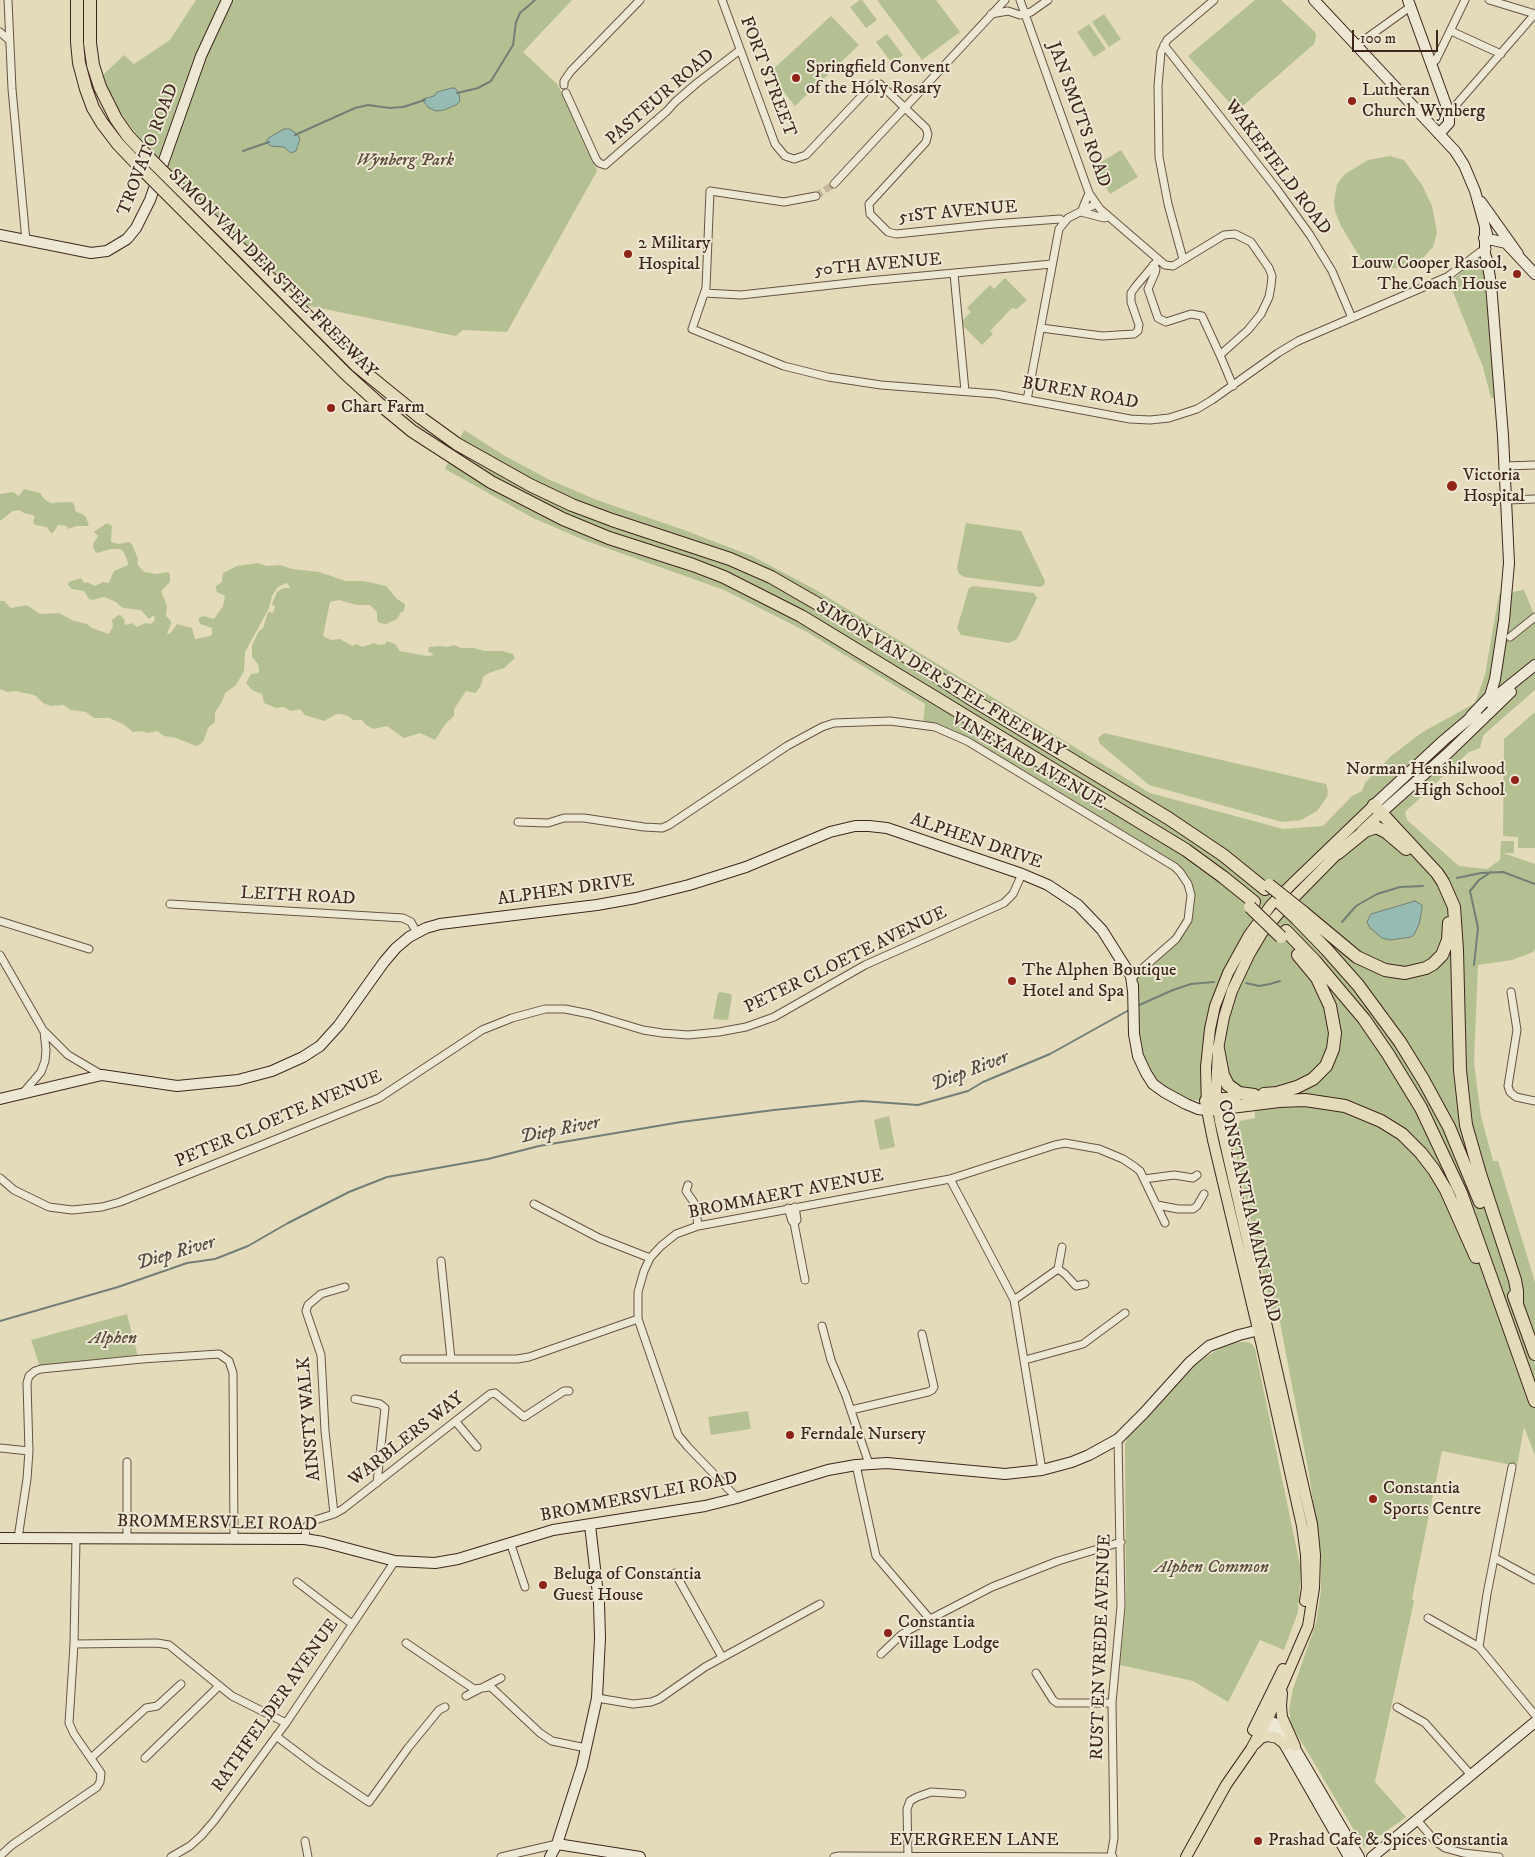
<!DOCTYPE html>
<style>
body{margin:0}
#map{position:relative;width:1535px;height:1857px;overflow:hidden;background:#e4dbbb;font-family:"IM FELL DW Pica",serif}
canvas{display:block}
.scale{position:absolute;left:1352px;top:30px;width:86px;height:22px;box-sizing:border-box;border:2px solid #3e261d;border-top:0;padding-left:6px;font-size:15px;line-height:18px;white-space:nowrap;color:#3e261d;-webkit-text-stroke:4px #ede8d3;paint-order:stroke}
</style>
<div id="map">
<canvas width="1535" height="1857"></canvas>
<div class="scale">100 m</div>
</div>
<script>
const g = document.querySelector('canvas').getContext('2d');
g.lineJoin = 'round';
function fillPath(path, color) {
  g.fillStyle = color;
  g.fill(path, 'evenodd');
}
function shape(rows) {
  const path = new Path2D();
  for (const r of rows) {
    path.moveTo(r[0], r[1]);
    for (let i = 2; i < r.length; i += 2) path.lineTo(r[i], r[i + 1]);
  }
  return path;
}
function strokePath(path, color, width, dash) {
  g.strokeStyle = color;
  g.lineWidth = width;
  g.lineCap = dash ? 'butt' : 'round';
  g.setLineDash(dash || []);
  g.stroke(path);
}
function write(font, color, halo, rows, align = 'center') {
  g.font = font + ' "IM FELL DW Pica",serif';
  g.lineWidth = 4;
  g.setLineDash([]);
  g.textBaseline = 'middle';
  g.strokeStyle = halo;
  g.fillStyle = color;
  for (const [text, x, y, turn = 0] of rows) {
    g.save();
    g.translate(x, y);
    g.rotate((+turn || 0) * Math.PI / 180);
    g.textAlign = isNaN(turn) ? turn : align;
    if (halo) g.strokeText(text, 0, 0);
    g.fillText(text, 0, 0);
    g.restore();
  }
}
fillPath(shape([
 [196,0,572,0,523,52,558,85,597,171,507,332,463,330,456,336,305,305,147,148,121,114,111,98,103,75,124,55,134,64,170,40],
 [860,0,862,0,877,20,866,28,850,7],
 [877,0,936,0,960,32,922,60],
 [1255,0,1281,0,1315,32,1316,37,1314,44,1237,111,1188,56],
 [1104,14,1121,39,1109,47,1092,22],
 [831,16,859,45,795,106,769,73],
 [1089,24,1106,49,1094,57,1077,32],
 [887,34,903,55,892,63,876,42],
 [1121,150,1138,177,1110,194,1093,167],
 [1390,156,1404,160,1422,185,1432,206,1437,232,1433,247,1424,257,1405,267,1386,269,1373,267,1361,259,1341,226,1335,211,1334,201,1337,184,1345,174,1368,160],
 [1475,259,1483,262,1494,378,1494,398,1491,398,1483,367,1449,282,1455,278],
 [1005,278,1027,300,1017,309,1012,308,990,331,993,334,982,345,963,326,963,320,971,312,967,308,990,285,994,289],
 [464,430,505,456,550,480,597,500,684,530,752,556,816,590,1150,793,1283,829,1323,826,1352,796,1362,791,1365,783,1390,757,1421,733,1475,703,1485,675,1499,594,1524,590,1535,617,1535,690,1488,731,1483,736,1480,748,1469,752,1405,812,1407,820,1459,866,1487,869,1500,860,1501,841,1514,841,1514,853,1503,853,1535,864,1535,949,1533,952,1512,960,1478,965,1474,1063,1481,1116,1493,1161,1498,1161,1535,1282,1535,1456,1524,1427,1517,1466,1442,1451,1412,1599,1414,1601,1375,1782,1406,1817,1364,1847,1291,1724,1289,1709,1293,1689,1316,1623,1321,1591,1321,1555,1309,1474,1278,1312,1272,1313,1232,1137,1240,1121,1255,1118,1254,1096,1239,1093,1221,1059,1207,1050,1206,1101,1177,1099,1168,1094,1141,1064,1134,976,1181,933,1191,902,1180,872,967,741,923,724,925,704,807,632,724,590,584,540,533,518,445,469],
 [24,489,40,493,45,500,51,503,70,502,73,503,75,507,75,511,82,514,86,517,89,526,77,526,68,529,67,526,58,525,53,533,50,532,47,527,35,525,33,522,35,517,33,515,24,513,19,510,13,511,0,521,0,494,13,492,19,496],
 [107,523,112,526,111,542,119,544,129,542,132,544,138,559,137,564,144,572,157,574,168,572,170,574,170,582,161,591,167,606,166,616,171,621,171,624,167,633,170,634,177,624,192,628,195,639,210,636,212,634,212,628,200,624,198,619,203,616,214,619,223,606,225,596,217,592,216,589,216,586,222,582,223,573,237,566,258,563,267,566,280,565,292,569,319,572,346,581,364,581,386,586,397,599,405,604,404,611,401,612,397,619,386,624,380,623,377,621,377,612,370,605,357,605,339,600,330,602,323,636,331,640,340,639,352,646,357,644,362,647,374,643,378,645,385,644,387,641,395,644,400,651,427,656,434,655,428,651,429,647,439,646,447,647,454,645,461,648,474,648,484,651,502,651,513,654,515,658,504,668,489,673,483,677,481,685,476,693,466,691,454,709,454,716,446,723,435,740,420,733,404,738,387,726,373,729,365,724,362,720,353,720,348,716,341,714,337,714,324,721,305,715,300,709,291,711,284,707,276,708,264,703,262,694,252,690,246,683,251,674,258,673,259,670,258,664,252,657,252,645,259,631,263,628,268,612,273,613,275,607,272,604,277,592,284,588,290,588,288,584,285,583,277,588,272,596,269,608,245,652,244,671,236,685,225,693,222,702,215,712,215,722,208,728,204,740,199,745,196,746,176,738,164,736,157,731,148,733,142,731,133,732,123,724,109,718,94,718,86,712,71,710,64,705,51,706,43,703,36,696,30,694,16,691,7,692,0,689,0,601,4,601,11,608,27,605,40,614,59,613,74,621,87,624,92,628,109,634,113,626,112,620,117,616,120,615,125,620,124,623,126,625,132,623,137,627,145,623,151,624,155,620,154,615,149,619,141,610,123,608,116,602,104,597,92,600,89,599,84,591,72,589,68,585,69,582,81,578,84,583,87,582,95,586,103,582,109,583,114,571,128,565,127,559,123,551,120,549,111,549,97,553,94,550,93,544,98,536,94,532],
 [966,523,1021,531,1045,581,1044,585,1040,587,964,577,959,574,957,568],
 [973,586,1034,593,1037,598,1017,639,1009,643,961,635,957,628,969,588],
 [1535,712,1535,848,1518,848,1518,837,1503,836,1504,739],
 [1104,733,1326,784,1328,791,1327,797,1317,811,1301,820,1282,822,1149,785,1100,744,1098,738],
 [721,992,731,994,732,996,728,1020,713,1019,718,993],
 [889,1116,895,1147,880,1150,874,1120],
 [127,1314,138,1357,40,1367,31,1340],
 [1239,1342,1247,1342,1252,1344,1255,1349,1301,1570,1298,1612,1284,1650,1260,1640,1228,1702,1193,1681,1120,1665,1126,1606,1125,1444,1128,1437,1199,1361,1224,1346],
 [748,1411,751,1429,711,1435,708,1417]
]), '#b4c091');
const water = shape([
 [452,88,455,88,459,93,460,101,456,105,444,110,436,111,429,108,423,101,423,99,434,96,437,92,452,88],
 [284,129,290,129,298,135,300,139,296,151,291,153,284,147,271,146,267,143,267,140,270,137,284,129],
 [1415,901,1422,905,1422,909,1419,924,1414,935,1411,937,1390,940,1382,938,1370,928,1367,922,1371,914,1415,901]
]);
fillPath(water, '#95bbb2');
strokePath(water, '#727f76', 1);
strokePath(shape([
 [457,93,478,88,491,81,513,45,516,22,520,13,535,0],
 [295,135,355,108,368,105,390,108,403,107,425,100],
 [243,151,269,142],
 [1457,878,1481,873,1503,872,1535,884],
 [1342,922,1356,906,1377,894,1400,887,1423,886],
 [1474,965,1478,928,1470,891,1479,880,1491,872],
 [1246,983,1259,986,1270,984,1280,981],
 [1137,1006,1173,990,1191,984,1214,982],
 [0,1321,118,1287,187,1263,215,1259,248,1246,288,1223,349,1192,387,1177,488,1159,539,1146,681,1122,774,1110,862,1101,918,1105,968,1091,983,1082,1050,1054,1129,1010]
]), '#727f76', 2);
strokePath(shape([
 [816,196,834,184]
]), '#c3b79b', 7, [7, 3.5]);
const street = shape([
 [8,0,12,89,26,241],
 [722,0,775,144,785,156,794,159,806,155,873,84,880,84,926,128,928,134,926,142,869,204,870,214,888,232,896,234,993,224,1060,219,1064,222],
 [1020,0,1089,193,1100,209,1165,265,1173,266,1178,263,1224,235,1235,234,1251,242,1269,268,1272,276,1271,286,1269,297,1261,314,1248,330,1220,355],
 [1489,0,1535,14],
 [991,14,1008,11,1020,15,1031,12,1048,0],
 [1451,31,1501,54],
 [0,32,9,40],
 [1164,45,1276,188,1310,235,1332,271,1352,318],
 [1357,45,1410,7],
 [1431,64,1436,60,1465,0],
 [564,85,564,81,571,71,640,0],
 [566,93,596,159,599,163,605,165,667,111,675,102,697,83,740,50],
 [1449,113,1535,14],
 [834,184,1005,0],
 [1089,193,1081,212,1104,218,1108,217],
 [816,196,784,202,710,191,706,288,692,329,784,366,828,377,881,385,996,394,1130,419,1150,420,1169,418,1197,409,1212,400,1278,353,1298,341,1447,277,1480,252,1487,249],
 [1183,259,1168,204,1159,157,1158,86,1161,52,1167,40,1214,0],
 [1153,265,1156,269,1155,273,1148,289,1158,318,1166,322,1191,314,1202,316,1220,355,1233,386],
 [954,274,965,391],
 [705,293,741,295,868,281,1052,264],
 [1041,328,1102,336,1134,334,1138,331,1139,325,1131,302,1131,293,1136,286,1158,260],
 [1027,400,1059,229,1068,218,1096,204],
 [1505,466,1535,465],
 [1507,500,1535,499],
 [1510,637,1535,617],
 [518,822,548,823,564,818,584,818,644,827,662,828,669,825,787,746,822,727,834,723,890,721,935,727,967,741,1175,867,1180,872,1188,884,1191,895,1188,920,1176,939,1135,975],
 [170,904,403,918,411,922,417,933],
 [0,921,89,949],
 [0,955,43,1030,68,1055,102,1075],
 [1511,992,1517,1030,1508,1086,1510,1092,1516,1097,1535,1101],
 [23,1093,41,1072,45,1061,46,1050,44,1031],
 [0,1178,14,1190,49,1207,72,1210,102,1207,120,1202,379,1098,482,1030,512,1018,545,1009,565,1009,590,1014,643,1030,662,1033,688,1035,719,1032,746,1027,774,1017,865,965,1004,903,1013,894,1022,874],
 [950,1179,1014,1300,1042,1470],
 [1144,1179,1174,1175,1193,1178,1197,1175],
 [688,1185,686,1191,695,1204,698,1226],
 [534,1204,599,1238,650,1258],
 [1157,1205,1178,1209,1193,1209,1197,1206,1204,1194],
 [788,1208,792,1221,794,1223,805,1280],
 [794,1223,797,1220,795,1207],
 [441,1261,451,1359],
 [1058,1269,1065,1274,1076,1286,1085,1284],
 [1014,1300,1058,1269,1062,1247],
 [822,1326,831,1360,846,1396,869,1464],
 [404,1359,517,1359,529,1357,638,1319],
 [1025,1360,1083,1344,1125,1313],
 [355,1399,380,1404,385,1408,377,1483],
 [851,1410,928,1392,932,1390,934,1387,922,1334],
 [456,1422,477,1447],
 [0,1448,29,1451],
 [856,1465,876,1556,929,1618],
 [1512,1467,1487,1594,1479,1647,1535,1715],
 [737,1498,688,1447,678,1435,638,1319,638,1292,644,1271,650,1258,661,1246,676,1234,698,1226,950,1179,1055,1145,1065,1143,1099,1149,1123,1159,1135,1167,1140,1171,1165,1223],
 [334,1514,325,1431,321,1355,306,1311,308,1305,321,1294,345,1287],
 [18,1538,27,1479,29,1451,27,1383,29,1376,35,1371,41,1369,142,1359,219,1354,229,1361,233,1373,234,1539],
 [127,1539,127,1462],
 [305,1539,306,1527,312,1521,334,1514,343,1509,490,1394,495,1393,524,1417,564,1391,569,1391],
 [510,1542,525,1587],
 [1495,1558,1535,1580],
 [675,1573,722,1657],
 [297,1582,352,1624],
 [1428,1618,1479,1647],
 [406,1643,474,1689,491,1687,540,1733,552,1741,586,1748],
 [74,1644,157,1643,169,1645,232,1696,286,1723],
 [881,1654,901,1635,909,1630,992,1587,1058,1561,1121,1542],
 [1036,1673,1053,1700,1057,1703,1112,1703],
 [466,1696,501,1678],
 [597,1698,633,1704,651,1702,659,1699,705,1667,820,1604],
 [1397,1707,1425,1723,1471,1775],
 [276,1736,317,1767,369,1802,408,1748,439,1710,445,1707],
 [91,1758,146,1708,157,1706,181,1684],
 [145,1758,219,1686],
 [1417,1820,1435,1841,1445,1848,1463,1853,1499,1857],
 [305,1841,308,1857],
 [0,1856,12,1845,97,1787,100,1782,101,1773,74,1734,69,1723,74,1644,76,1538],
 [908,1856,907,1809,910,1801,917,1797,931,1792,962,1794],
 [1111,1856,1114,1838,1112,1703,1121,1606,1118,1439],
 [171,1857,190,1846,201,1836,214,1821,286,1723,395,1561],
 [501,1857,557,1844],
 [834,1857,839,1856,1113,1857]
]);
const secondary = shape([
 [1314,0,1455,151,1464,165,1475,191,1487,234],
 [1408,0,1449,113,1449,123,1439,134],
 [1481,202,1518,254],
 [0,235,91,253,107,251,127,239,136,228,150,200,201,56,227,0],
 [1484,238,1506,243,1535,274],
 [1489,702,1535,665],
 [1471,716,1490,696,1495,679,1504,620,1509,563,1503,436,1491,284,1487,260,1485,254,1485,228],
 [1374,805,1444,740,1476,713],
 [1382,812,1447,754,1511,692],
 [1133,985,1134,1034,1138,1056,1146,1073,1153,1084,1164,1092,1186,1104,1198,1109,1207,1110],
 [0,1099,102,1075,177,1086,238,1080,272,1071,303,1057,320,1046,339,1025,384,962,396,948,409,937,426,928,440,924,597,905,636,898,689,885,746,867,830,832,855,826,869,826,887,828,1022,874,1048,885,1078,905,1102,930,1131,976,1133,991],
 [0,1538,305,1539,323,1542,395,1561,435,1563,458,1559,553,1530,705,1506,737,1498,828,1470,856,1465,887,1463,1005,1474,1042,1470,1072,1462,1089,1455,1118,1439,1144,1413,1190,1362,1209,1346,1239,1335,1267,1328],
 [1260,1718,1277,1724,1284,1730,1359,1857],
 [1257,1724,1275,1733,1282,1740,1349,1857],
 [557,1844,640,1857],
 [550,1857,557,1844,582,1766,597,1698,600,1638,599,1603,590,1525],
 [1372,1857,1535,1722]
]);
const primary = shape([
 [1362,831,1382,812],
 [1305,1601,1307,1588,1306,1555,1302,1526,1261,1342,1213,1140,1207,1110,1206,1067,1210,1029,1215,1006,1228,973,1249,935,1271,905,1294,882,1374,805],
 [1282,1693,1281,1706,1282,1717,1295,1746],
 [1253,1730,1283,1669],
 [1255,1744,1261,1738,1268,1736,1277,1738,1286,1745],
 [1186,1857,1226,1785,1251,1749,1270,1714,1308,1626,1314,1588,1315,1555,1312,1524,1220,1121,1216,1094,1218,1049,1224,1017,1232,991,1249,955,1262,933,1279,913,1342,849]
]);
const highway = shape([
 [77,0,77,42,79,63,86,89,93,108,102,123,118,144,139,166],
 [90,0,90,43,93,65,100,87,116,119,128,136,148,157],
 [241,249,357,366,421,418,457,444,530,485,572,505,612,520,730,559,771,577,882,641,968,697,1168,818,1223,855,1265,889],
 [231,258,346,374,377,402,412,431,491,482,563,519,609,538,693,565,724,577,801,616,1186,850,1223,877,1254,902],
 [1374,805,1437,873,1443,882,1454,907,1457,950,1460,1070,1466,1125,1480,1174,1515,1280,1517,1291,1517,1303],
 [1338,853,1365,831,1376,827,1386,832,1406,849],
 [1303,912,1357,957,1385,970,1405,973,1426,968,1433,964,1442,955,1448,940,1449,923],
 [1297,919,1327,950,1358,985,1400,1042,1424,1081,1449,1127,1480,1202],
 [1286,931,1315,961,1364,1019,1388,1054,1421,1108,1461,1193,1535,1401],
 [1218,1049,1223,1075,1228,1085,1239,1093,1254,1095],
 [1264,1094,1277,1093,1297,1087,1313,1079,1326,1066,1333,1049,1335,1033,1330,1006,1317,978,1298,955],
 [1206,1101,1234,1098],
 [1207,1110,1279,1101,1305,1100,1345,1106,1381,1121,1402,1134,1421,1153,1434,1170,1446,1190,1476,1257],
 [1514,1296,1535,1354]
]);
strokePath(street, '#685344', 9);
strokePath(secondary, '#3e261d', 12);
strokePath(primary, '#3e261d', 12);
strokePath(highway, '#3e261d', 14);
strokePath(street, '#ede8d3', 7);
strokePath(secondary, '#ede8d3', 10);
strokePath(primary, '#e4dbbb', 10);
strokePath(highway, '#e4dbbb', 12);
const highwayBridge = shape([
 [148,157,241,249],
 [139,166,231,258],
 [1269,885,1303,912],
 [1280,903,1297,919],
 [1250,907,1281,937]
]);
strokePath(highwayBridge, '#3e261d', 14, []);
strokePath(highwayBridge, '#e4dbbb', 12);
for (const [x, y, r, color] of [
 [796,78,5,"#8f2418"],
 [1352,101,5,"#8f2418"],
 [628,254,5,"#8f2418"],
 [1517,274,5,"#8f2418"],
 [331,408,5,"#8f2418"],
 [1452,486,6,"#8f2418"],
 [1515,780,5,"#8f2418"],
 [1012,981,5,"#8f2418"],
 [790,1435,5,"#8f2418"],
 [1373,1499,5,"#8f2418"],
 [543,1585,5,"#8f2418"],
 [888,1633,5,"#8f2418"],
 [1258,1841,5,"#8f2418"]
]) {
  const dot = new Path2D();
  dot.arc(x, y, r, 0, 2 * Math.PI);
  g.fillStyle = color;
  g.fill(dot);
  strokePath(dot, '#ede8d3', 2);
}
write('18px', '#3e261d', '#ede8d3', [
 ["Springfield Convent",806,68],
 ["of the Holy Rosary",806,89],
 ["Lutheran",1362,91],
 ["Church Wynberg",1362,112],
 ["2 Military",638,244],
 ["Hospital",638,265],
 ["Louw Cooper Rasool,",1507,264,"right"],
 ["The Coach House",1507,285,"right"],
 ["Chart Farm",341,408],
 ["Victoria",1463,476],
 ["Hospital",1463,497],
 ["Norman Henshilwood",1505,770,"right"],
 ["High School",1505,791,"right"],
 ["The Alphen Boutique",1022,971],
 ["Hotel and Spa",1022,992],
 ["Ferndale Nursery",800,1435],
 ["Constantia",1383,1489],
 ["Sports Centre",1383,1510],
 ["Beluga of Constantia",553,1575],
 ["Guest House",553,1596],
 ["Constantia",898,1623],
 ["Village Lodge",898,1644],
 ["Prashad Cafe & Spices Constantia",1268,1841]
], 'left');
write('18px', '#3e261d', '#ede8d3', [
 ["FORT STREET",767,77,69],
 ["PASTEUR ROAD",661,98,-41],
 ["JAN SMUTS ROAD",1078,115,70],
 ["TROVATO ROAD",149,150,-69],
 ["WAKEFIELD ROAD",1277,168,53],
 ["51ST AVENUE",958,213,-5],
 ["50TH AVENUE",878,266,-5],
 ["SIMON VAN DER STEL FREEWAY",272,274,45],
 ["BUREN ROAD",1080,394,10],
 ["SIMON VAN DER STEL FREEWAY",940,680,31],
 ["VINEYARD AVENUE",1028,762,30],
 ["ALPHEN DRIVE",976,842,19],
 ["ALPHEN DRIVE",566,891,-8],
 ["LEITH ROAD",298,897,3],
 ["PETER CLOETE AVENUE",846,961,-26],
 ["PETER CLOETE AVENUE",279,1120,-23],
 ["BROMMAERT AVENUE",786,1195,-11],
 ["CONSTANTIA MAIN ROAD",1248,1211,77],
 ["AINSTY WALK",310,1419,-95],
 ["WARBLERS WAY",407,1440,-38],
 ["BROMMERSVLEI ROAD",639,1498,-11],
 ["BROMMERSVLEI ROAD",217,1524,1],
 ["RUST EN VREDE AVENUE",1102,1647,-88],
 ["RATHFELDER AVENUE",276,1706,-55],
 ["EVERGREEN LANE",974,1841]
]);
write('italic 18px', '#5c4c3a', '#ede8d3', [
 ["Wynberg Park",405,161],
 ["Alphen",113,1339],
 ["Alphen Common",1212,1568]
]);
write('italic 19px', '#544b42', '#ede8d3', [
 ["Diep River",970,1072,-21],
 ["Diep River",560,1131,-11],
 ["Diep River",176,1254,-16]
]);
</script>
